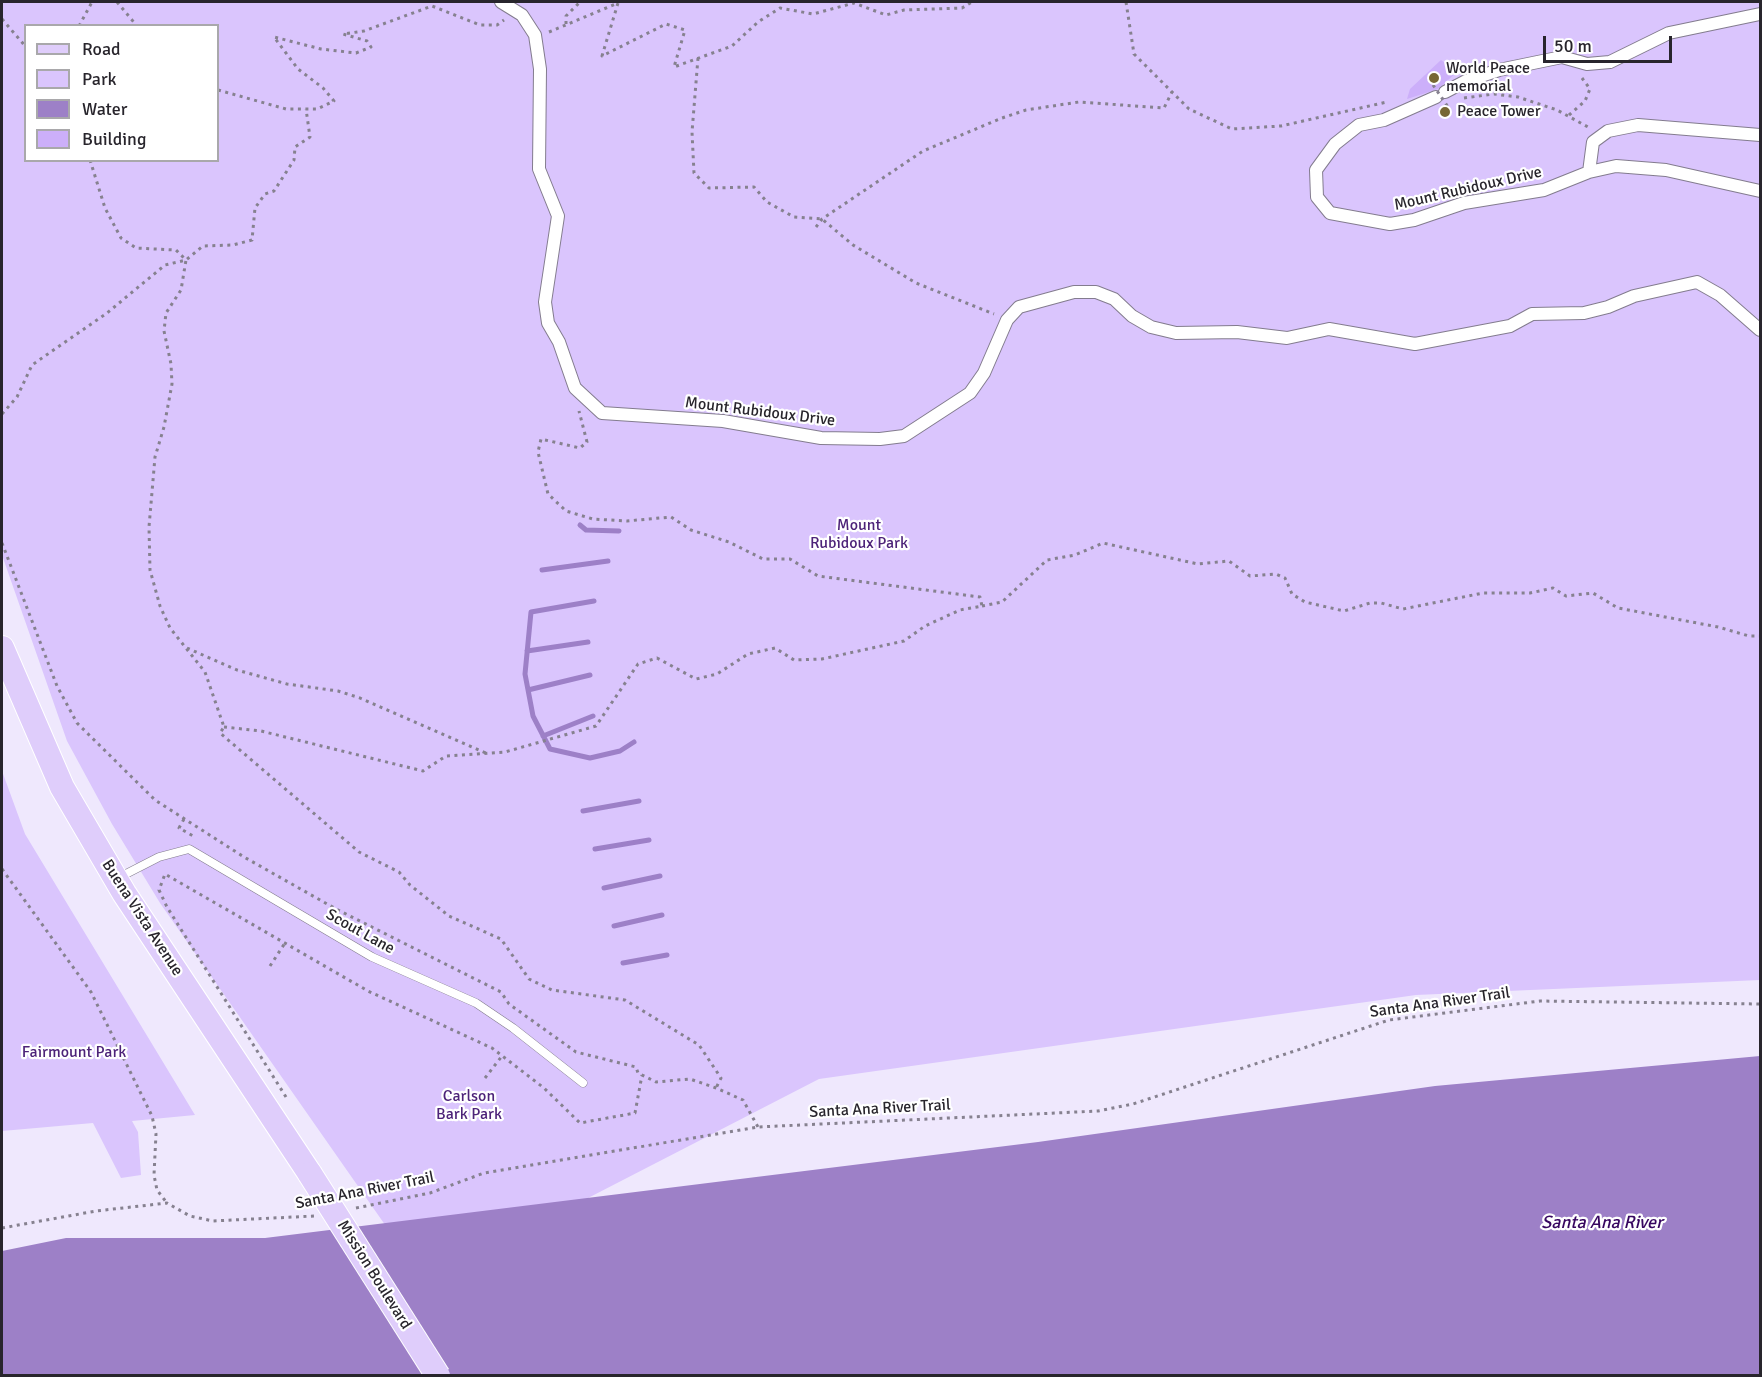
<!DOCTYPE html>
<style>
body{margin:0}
#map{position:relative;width:1762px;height:1377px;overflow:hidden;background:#efe8fd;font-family:Signika,sans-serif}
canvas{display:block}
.frame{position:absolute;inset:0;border:3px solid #28252c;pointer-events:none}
.legend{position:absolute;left:24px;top:24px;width:195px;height:138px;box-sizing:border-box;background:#fff;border:2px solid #a9a8ab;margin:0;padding:8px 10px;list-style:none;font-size:18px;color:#28252c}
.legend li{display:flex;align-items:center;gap:12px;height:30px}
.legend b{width:30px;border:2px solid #a9a8ab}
.scale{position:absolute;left:1543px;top:36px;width:129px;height:27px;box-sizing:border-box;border:3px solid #28252c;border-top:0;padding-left:8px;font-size:18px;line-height:21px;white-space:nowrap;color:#28252c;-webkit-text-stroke:4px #fff;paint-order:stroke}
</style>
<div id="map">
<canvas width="1762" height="1377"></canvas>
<div class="frame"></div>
<ul class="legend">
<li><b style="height:8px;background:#dfcdfb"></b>Road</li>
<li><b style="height:16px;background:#dac5fd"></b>Park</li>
<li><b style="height:16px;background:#9d80c7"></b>Water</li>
<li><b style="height:16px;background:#ccaffa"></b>Building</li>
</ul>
<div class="scale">50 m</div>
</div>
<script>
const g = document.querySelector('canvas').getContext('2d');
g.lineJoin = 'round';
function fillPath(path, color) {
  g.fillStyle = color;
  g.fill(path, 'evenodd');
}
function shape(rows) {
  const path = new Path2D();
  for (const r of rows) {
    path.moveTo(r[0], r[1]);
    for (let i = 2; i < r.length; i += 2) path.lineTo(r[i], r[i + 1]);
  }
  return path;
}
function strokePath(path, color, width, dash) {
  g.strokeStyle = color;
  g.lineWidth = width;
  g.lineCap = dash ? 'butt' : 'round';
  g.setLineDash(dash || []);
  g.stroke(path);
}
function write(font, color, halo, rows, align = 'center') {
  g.font = font + ' Signika,sans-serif';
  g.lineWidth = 4.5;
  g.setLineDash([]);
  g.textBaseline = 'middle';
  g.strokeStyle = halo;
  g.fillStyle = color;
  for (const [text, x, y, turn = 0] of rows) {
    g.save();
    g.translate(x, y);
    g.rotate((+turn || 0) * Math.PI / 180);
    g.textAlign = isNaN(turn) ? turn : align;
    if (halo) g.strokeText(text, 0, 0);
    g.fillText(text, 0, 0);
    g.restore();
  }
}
fillPath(shape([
 [2,2,1760,2,1760,980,1416,995,819,1079,425,1282,160,903,112,824,67,741,2,555],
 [26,26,218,26,218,160,26,160],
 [2,771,25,834,195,1115,132,1121,138,1132,141,1175,121,1178,93,1123,2,1131]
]), '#dac5fd');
fillPath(shape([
 [1760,1056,1760,1375,2,1376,2,1251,66,1238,265,1238,1038,1142,1435,1086]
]), '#9d80c7');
strokePath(shape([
 [580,525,586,530,619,531],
 [542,570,608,561],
 [594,601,531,612,525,674,533,716,550,749,590,758,620,751,634,742],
 [527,651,588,642],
 [528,690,590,675],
 [543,736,593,716],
 [583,811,639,801],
 [595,849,649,840],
 [604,888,660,876],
 [614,926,662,915],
 [623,963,667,955]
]), '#9d80c7', 5);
fillPath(shape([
 [1441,60,1457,72,1438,89,1407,99,1410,89]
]), '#ccaffa');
const service = shape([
 [120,877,159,857,189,849,372,957,476,1003,513,1028,583,1083]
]);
const pedestrian = shape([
 [501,2,522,15,535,35,540,69,539,169,558,216,545,302,548,323,559,342,575,388,602,413,723,421,821,438,880,439,904,436,970,393,984,373,1007,320,1019,307,1074,292,1096,292,1114,299,1132,316,1151,327,1176,333,1237,332,1287,338,1329,329,1415,344,1510,326,1532,314,1584,313,1608,307,1634,296,1697,282,1720,295,1760,330],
 [1445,92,1466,81,1499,70,1562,57,1587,64,1610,62,1669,33,1760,14],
 [1436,97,1384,120,1359,125,1335,144,1316,170,1317,197,1330,213,1390,224,1414,220,1464,203,1544,190,1589,172,1616,166,1666,170,1760,191],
 [1589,172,1593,142,1608,131,1638,125,1760,135]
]);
const primary = shape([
 [2,648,62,787,124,893,310,1174]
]);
strokePath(service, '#837c8e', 9);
strokePath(pedestrian, '#837c8e', 14);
strokePath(primary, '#fff', 26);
strokePath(shape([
 [117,2,137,26],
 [1126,2,1134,54,1189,109,1232,129,1281,126,1387,102],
 [2,19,26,47],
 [566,24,566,16,580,2],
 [79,26,92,2],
 [549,32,618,3,602,56,666,24,685,30,674,67,732,46,758,22,780,8,813,14,854,3,886,15,904,10,962,8,972,2],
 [698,58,692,132,694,173,709,188,754,187,767,202,794,217,822,219,853,245,916,283,994,314],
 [218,90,286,109,317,109,334,101,323,88,298,69,274,37,321,49,356,53,371,47,367,41,343,34,364,31,432,6,480,25,497,25,504,20],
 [1464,98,1494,94,1518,97,1557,110,1588,127],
 [1569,115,1585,101,1590,89,1582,78],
 [90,160,105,208,121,238,136,248,176,250,186,260,181,290,166,313,164,331,171,364,172,384,164,427,155,457,149,527,150,570,160,606,170,628,205,672,224,727,220,733,359,852,399,872,410,885,449,916,501,939,529,979,552,990,625,1000,699,1045,721,1078,716,1088],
 [816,227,822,219,923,151,1002,118,1026,110,1079,102,1164,108,1172,92],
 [2,414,17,397,32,365,107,313,165,265,186,260,203,246,233,245,252,240,255,208,265,194,274,191,294,160,295,147,310,137,306,109],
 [2,543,57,686,77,723,155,800,244,857,336,909,501,992,509,1004,576,1052,636,1067,638,1073,656,1082,690,1079,716,1088,743,1100,758,1127],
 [982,606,1002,602,1047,560,1075,555,1103,543,1198,564,1229,561,1250,576,1276,574,1285,578,1292,594,1305,602,1344,611,1370,603,1381,603,1403,609,1483,593,1530,593,1553,588,1566,596,1593,593,1618,608,1718,627,1749,636,1760,636],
 [187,648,237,670,287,684,338,691,360,698,488,754],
 [224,727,261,731,423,771,446,756,505,752,596,726,638,664,657,658,696,679,717,674,748,654,775,648,794,660,822,659,904,641,925,626,960,610,982,606,980,597,818,576,790,559,763,559,729,542,691,530,671,517,627,521,593,519,566,511,548,494,538,452,541,439,580,448,587,442,579,411],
 [184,819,179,828,195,837],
 [2,869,91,992,152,1116,156,1134,154,1175,157,1190,167,1203],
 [270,966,285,943],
 [485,1078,502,1056],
 [286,1097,167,907,159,890,165,874,368,991,492,1048,544,1088,580,1123,635,1113,642,1075],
 [356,1208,430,1193,484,1173,758,1127,1098,1111,1133,1104,1389,1020,1540,1001,1760,1004],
 [2,1228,96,1211,167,1203,190,1216,213,1221,314,1216]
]), '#86818f', 3, [3, 4.5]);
strokePath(service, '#fff', 8);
strokePath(pedestrian, '#fff', 12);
strokePath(primary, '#dfcdfb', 24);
const primaryBridge = shape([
 [310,1174,438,1376]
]);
strokePath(primaryBridge, '#fff', 26, []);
strokePath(shape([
 [1433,85,1448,107]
]), '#86818f', 3, [3, 4.5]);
strokePath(primaryBridge, '#dfcdfb', 24);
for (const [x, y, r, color] of [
 [1434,78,6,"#776734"],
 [1445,112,6,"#776734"]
]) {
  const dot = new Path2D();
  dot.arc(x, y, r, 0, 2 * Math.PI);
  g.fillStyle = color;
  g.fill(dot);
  strokePath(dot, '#fff', 2);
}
write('16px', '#28252c', '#fff', [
 ["World Peace",1446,69],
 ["memorial",1446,87],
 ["Peace Tower",1457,112]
], 'left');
write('16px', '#28252c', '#fff', [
 ["Mount Rubidoux Drive",1468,189,-13],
 ["Mount Rubidoux Drive",760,412,7],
 ["Buena Vista Avenue",142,918,57],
 ["Scout Lane",360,932,29],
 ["Santa Ana River Trail",1440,1003,-8],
 ["Santa Ana River Trail",880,1109,-3],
 ["Santa Ana River Trail",365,1191,-11],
 ["Mission Boulevard",374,1275,58]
]);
write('16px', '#4d2379', '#fff', [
 ["Mount",859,526],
 ["Rubidoux Park",859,544],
 ["Fairmount Park",74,1053],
 ["Carlson",469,1097],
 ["Bark Park",469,1115]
]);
write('italic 18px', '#370660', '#fff', [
 ["Santa Ana River",1602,1223]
]);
</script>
